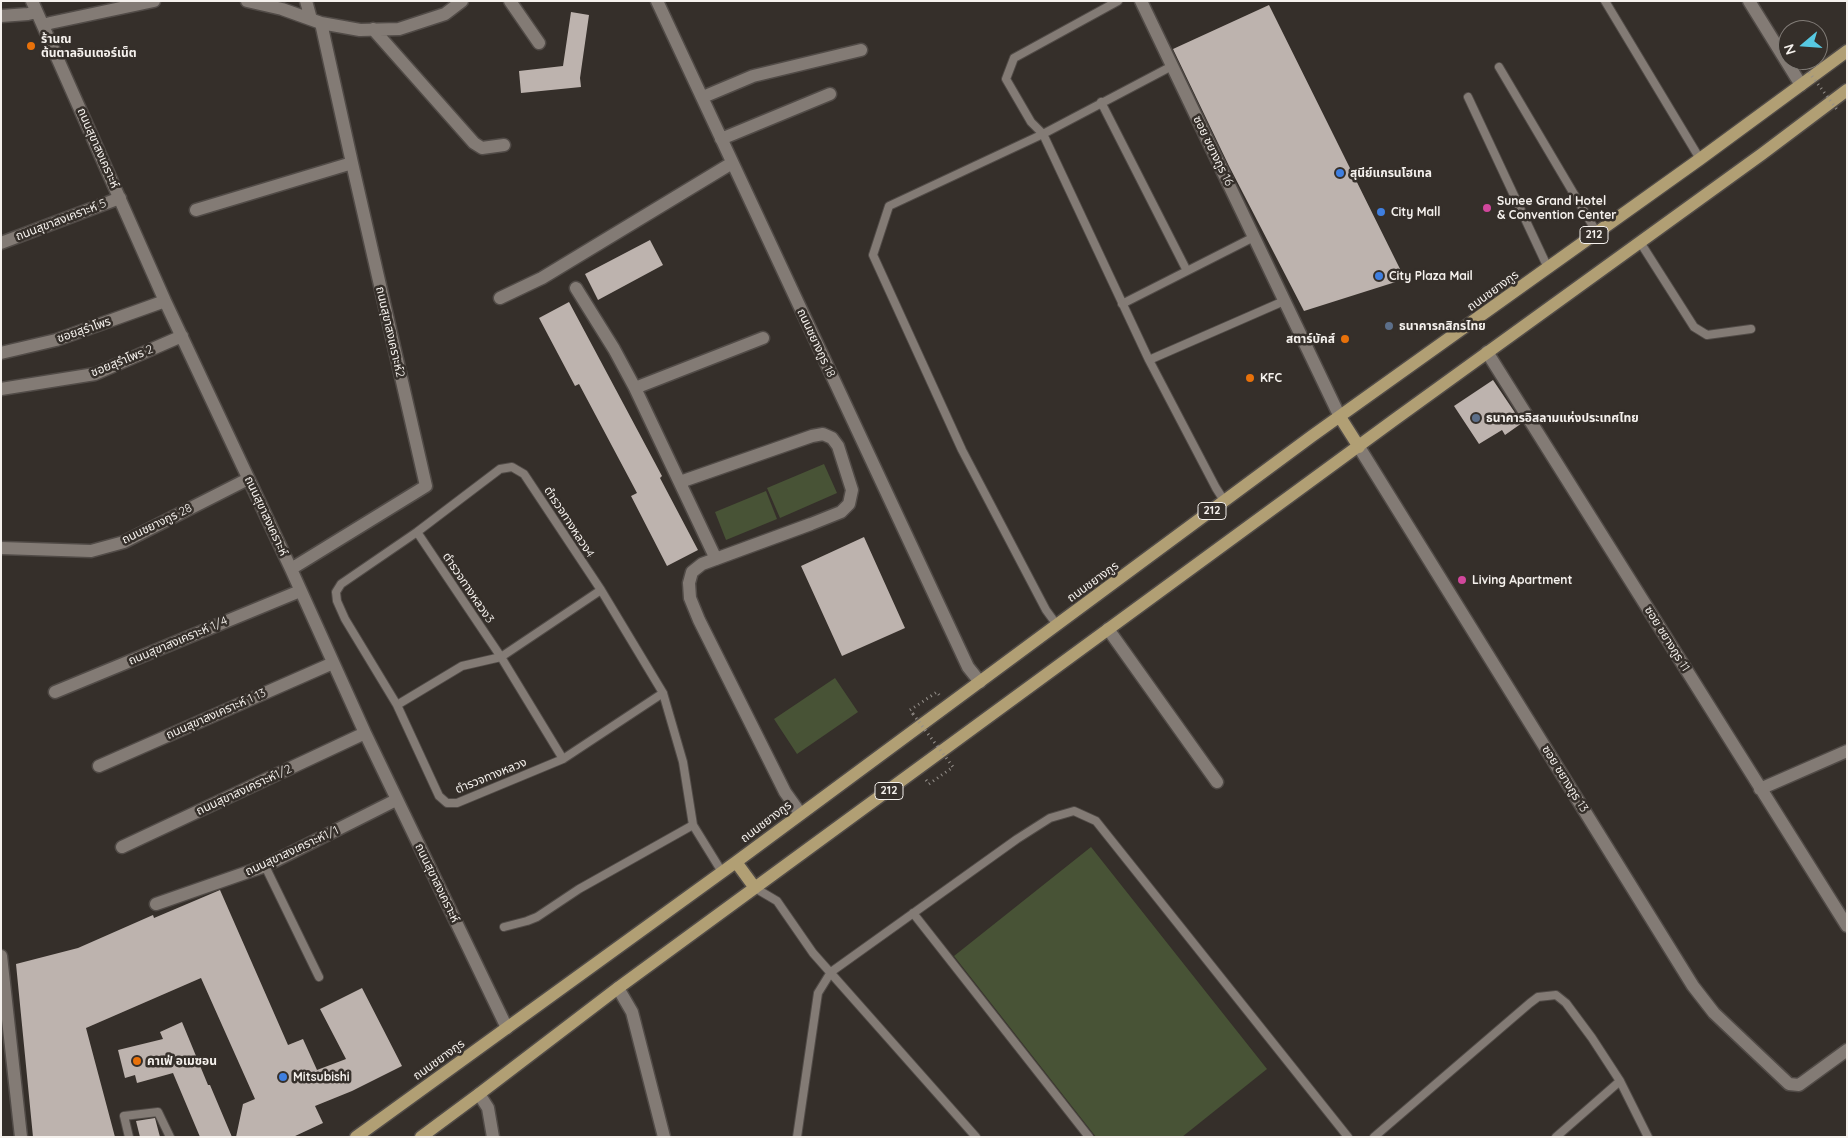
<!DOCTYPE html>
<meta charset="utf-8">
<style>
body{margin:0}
#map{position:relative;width:1848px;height:1138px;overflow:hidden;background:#352f2a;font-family:Quicksand,sans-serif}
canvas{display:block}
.frame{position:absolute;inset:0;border:2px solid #f5f1ed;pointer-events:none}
.north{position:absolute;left:1778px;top:20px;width:50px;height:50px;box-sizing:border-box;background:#352f2a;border:1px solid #827d78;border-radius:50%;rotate:252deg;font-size:14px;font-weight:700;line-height:20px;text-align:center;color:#f5f1ed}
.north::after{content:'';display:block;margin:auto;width:18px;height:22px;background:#57c9e2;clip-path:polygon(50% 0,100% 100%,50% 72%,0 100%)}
</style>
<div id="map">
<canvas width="1848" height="1138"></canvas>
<div class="frame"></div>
<div class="north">N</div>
</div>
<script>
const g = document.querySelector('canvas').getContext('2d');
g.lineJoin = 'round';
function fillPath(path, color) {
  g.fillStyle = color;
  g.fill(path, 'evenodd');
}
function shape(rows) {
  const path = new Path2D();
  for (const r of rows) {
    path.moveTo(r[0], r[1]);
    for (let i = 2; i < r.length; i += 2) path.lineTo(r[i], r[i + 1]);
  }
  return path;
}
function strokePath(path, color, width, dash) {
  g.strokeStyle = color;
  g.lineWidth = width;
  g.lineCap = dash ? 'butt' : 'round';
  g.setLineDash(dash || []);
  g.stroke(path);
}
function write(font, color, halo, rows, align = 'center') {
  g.font = font + ' Quicksand,"Noto Sans Thai",sans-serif';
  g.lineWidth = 5;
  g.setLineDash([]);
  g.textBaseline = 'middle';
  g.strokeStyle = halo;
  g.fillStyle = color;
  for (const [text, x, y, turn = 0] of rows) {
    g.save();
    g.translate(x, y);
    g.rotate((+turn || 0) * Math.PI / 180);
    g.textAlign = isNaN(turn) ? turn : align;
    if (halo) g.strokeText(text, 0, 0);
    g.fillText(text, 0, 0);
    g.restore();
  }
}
fillPath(shape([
 [824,464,837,493,780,518,767,488],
 [766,491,777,519,726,540,715,512],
 [835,678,858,712,797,754,774,719],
 [1091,847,1267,1069,1182,1137,1096,1137,954,956]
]), '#485336');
fillPath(shape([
 [1269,5,1405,279,1304,311,1229,166,1173,49],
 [571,12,589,15,580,78,581,87,521,93,519,71,563,66],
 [650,240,663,265,598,300,585,274],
 [569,302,662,476,660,478,698,550,667,566,631,496,637,493,579,384,575,386,539,318],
 [1493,380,1522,423,1505,435,1502,430,1479,444,1454,406],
 [864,537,905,628,842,656,801,566],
 [220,890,288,1045,303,1039,317,1070,346,1059,320,1009,362,988,402,1066,352,1091,315,1106,323,1123,293,1137,236,1137,243,1104,255,1099,201,978,86,1028,115,1137,33,1137,16,964,78,948,153,915,154,918],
 [182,1022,208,1085,210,1085,232,1137,200,1137,173,1073,137,1083,135,1075,125,1078,118,1050,163,1039,160,1032],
 [155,1118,160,1137,140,1137,136,1121]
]), '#bdb3ae');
const lane = shape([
 [1118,1,1014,58,1006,79,1031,122,1043,134,1149,360,1216,488,1225,502],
 [1605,1,1700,159],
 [1499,67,1597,233],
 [1468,97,1548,268],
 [1101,102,1187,271],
 [1640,242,1694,327,1707,335,1751,329],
 [1122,304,1254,237],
 [1149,360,1284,301],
 [417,532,501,657,563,759],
 [1057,625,1046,610,962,450,873,255,889,206,1043,134,1172,66],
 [663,693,563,759,457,803,447,803,439,796,397,705,345,619,337,601,336,592,341,584,417,532,500,469,512,467,524,474,601,590,663,693,683,762,693,825,722,872],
 [397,705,462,666,501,657,601,590],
 [265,866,319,977],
 [755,888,777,901,813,953,976,1137],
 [913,913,1089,1137],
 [504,927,527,921,537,917,579,889,693,825],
 [129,1137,124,1116,158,1112,170,1137],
 [797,1137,818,993,831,972,1017,839,1050,818,1074,811,1096,821,1348,1137],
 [1374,1137,1530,1003,1538,997,1556,995,1566,1003,1592,1038,1620,1081,1648,1137],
 [1556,1137,1620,1081]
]);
const street = shape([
 [32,1,165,301,291,569,365,733,507,1028],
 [247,1,282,9,321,23,360,30,399,29,445,14,462,1],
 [306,1,311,19],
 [510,1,539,43],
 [657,1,968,667,980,682],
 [1141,1,1340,417],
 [1749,1,1801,85],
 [1,16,28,14,36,12],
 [43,26,50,23,154,1],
 [373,29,474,143,482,148,504,145],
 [703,97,753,76,861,50],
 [721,139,830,94],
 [196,210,352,163],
 [1,243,120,198],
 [576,288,614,349,635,388,716,559],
 [500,298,542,278,732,163],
 [1487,352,1847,926],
 [1,353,56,340,165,301],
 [635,388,763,338],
 [1,389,95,374,182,336],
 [1359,447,1693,986,1714,1013,1789,1084,1799,1085,1847,1050],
 [680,482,812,436,823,434,832,438,838,446,852,490,849,504,841,512,811,524,702,564,692,572,689,583,690,598,699,620,785,792,800,813],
 [1,548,91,551,124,542,248,479],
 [291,569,426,486,352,163,321,23],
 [1108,629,1217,782],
 [55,692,300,591],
 [99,766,333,663],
 [1760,789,1847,751],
 [122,847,365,733],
 [156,904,265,866,396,800],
 [1,956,21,1137],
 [618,988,632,1012,664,1137],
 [479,1094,488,1108,493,1137]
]);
const primary = shape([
 [1340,417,1359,447],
 [736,862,755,888],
 [356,1137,736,862,1312,436,1700,159,1847,51],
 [421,1137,479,1094,618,988,1394,420,1762,154,1847,90]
]);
strokePath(lane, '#514b47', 10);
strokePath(street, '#514b47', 15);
strokePath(primary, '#514b47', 15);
strokePath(shape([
 [1818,49,1824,45,1827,49],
 [913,714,910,710,937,692,940,696],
 [926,780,929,784,953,767,950,763]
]), '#96918c', 3, [1, 4]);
strokePath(lane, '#837b75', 8);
strokePath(street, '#837b75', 12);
strokePath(primary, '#b19f74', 12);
strokePath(shape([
 [1803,64,1838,111],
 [913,714,950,763]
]), '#96918c', 3, [1, 4]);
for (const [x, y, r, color] of [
 [31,46,5,"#e8710a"],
 [1340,173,5,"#3f7fe0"],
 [1487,208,5,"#d1479c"],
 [1381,212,5,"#3f7fe0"],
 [1379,276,5,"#3f7fe0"],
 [1389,326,5,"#5c6f8a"],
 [1345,339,5,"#e8710a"],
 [1250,378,5,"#e8710a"],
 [1476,418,5,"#5c6f8a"],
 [1462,580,5,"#d1479c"],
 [137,1061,5,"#e8710a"],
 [283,1077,5,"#3f7fe0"]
]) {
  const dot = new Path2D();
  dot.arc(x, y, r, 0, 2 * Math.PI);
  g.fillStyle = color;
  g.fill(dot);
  strokePath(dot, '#352f2a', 2);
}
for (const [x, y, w] of [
 [1594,235,28],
 [1212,511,28],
 [889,791,28]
]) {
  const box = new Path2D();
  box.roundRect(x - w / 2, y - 8.5, w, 17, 4);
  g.fillStyle = '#352f2a';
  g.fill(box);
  strokePath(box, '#f5f1ed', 1);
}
write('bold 11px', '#f5f1ed', null, [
 ["212",1594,235],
 ["212",1212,511],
 ["212",889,791]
]);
write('bold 12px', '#f5f1ed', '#352f2a', [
 ["ร้านณ",41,39],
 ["ต้นตาลอินเตอร์เน็ต",41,53],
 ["สุนีย์แกรนโฮเทล",1350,173],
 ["Sunee Grand Hotel",1497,201],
 ["& Convention Center",1497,215],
 ["City Mall",1391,212],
 ["City Plaza Mail",1389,276],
 ["ธนาคารกสิกรไทย",1399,326],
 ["สตาร์บัคส์",1335,339,"right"],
 ["KFC",1260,378],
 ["ธนาคารอิสลามแห่งประเทศไทย",1486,418],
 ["Living Apartment",1472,580],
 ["คาเฟ่ อเมซอน",147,1061],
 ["Mitsubishi",293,1077]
], 'left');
write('12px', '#f5f1ed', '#352f2a', [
 ["ถนนสุขาสงเคราะห์",98,148,66],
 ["ซอย ชยางกูร 16",1213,151,64],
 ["ถนนสุขาสงเคราะห์ 5",61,220,-21],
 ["ถนนชยางกูร",1493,291,-36],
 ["ชอยสุรำโพร",84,330,-19],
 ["ถนนสุขาสงเคราะห์2",390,332,77],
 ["ถนนชยางกูร 18",816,343,65],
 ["ชอยสุรำโพร 2",122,361,-22],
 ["ถนนสุขาสงเคราะห์",266,516,65],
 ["ตำรวจทางหลวง4",569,522,57],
 ["ถนนชยางกูร 28",157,524,-26],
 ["ถนนชยางกูร",1093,582,-36],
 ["ตำรวจทางหลวง3",468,588,56],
 ["ซอย ชยางกูร 11",1667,639,58],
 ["ถนนสุขาสงเคราะห์ 1/4",178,641,-23],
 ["ถนนสุขาสงเคราะห์ 1 13",216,714,-24],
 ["ตำรวจทางหลวง",491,776,-22],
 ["ซอย ชยางกูร 13",1565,779,58],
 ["ถนนสุขาสงเคราะห์1/2",244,790,-25],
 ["ถนนชยางกูร",766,822,-37],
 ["ถนนสุขาสงเคราะห์1/1",292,851,-25],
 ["ถนนสุขาสงเคราะห์",437,883,64],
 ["ถนนชยางกูร",439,1060,-36]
]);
</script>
